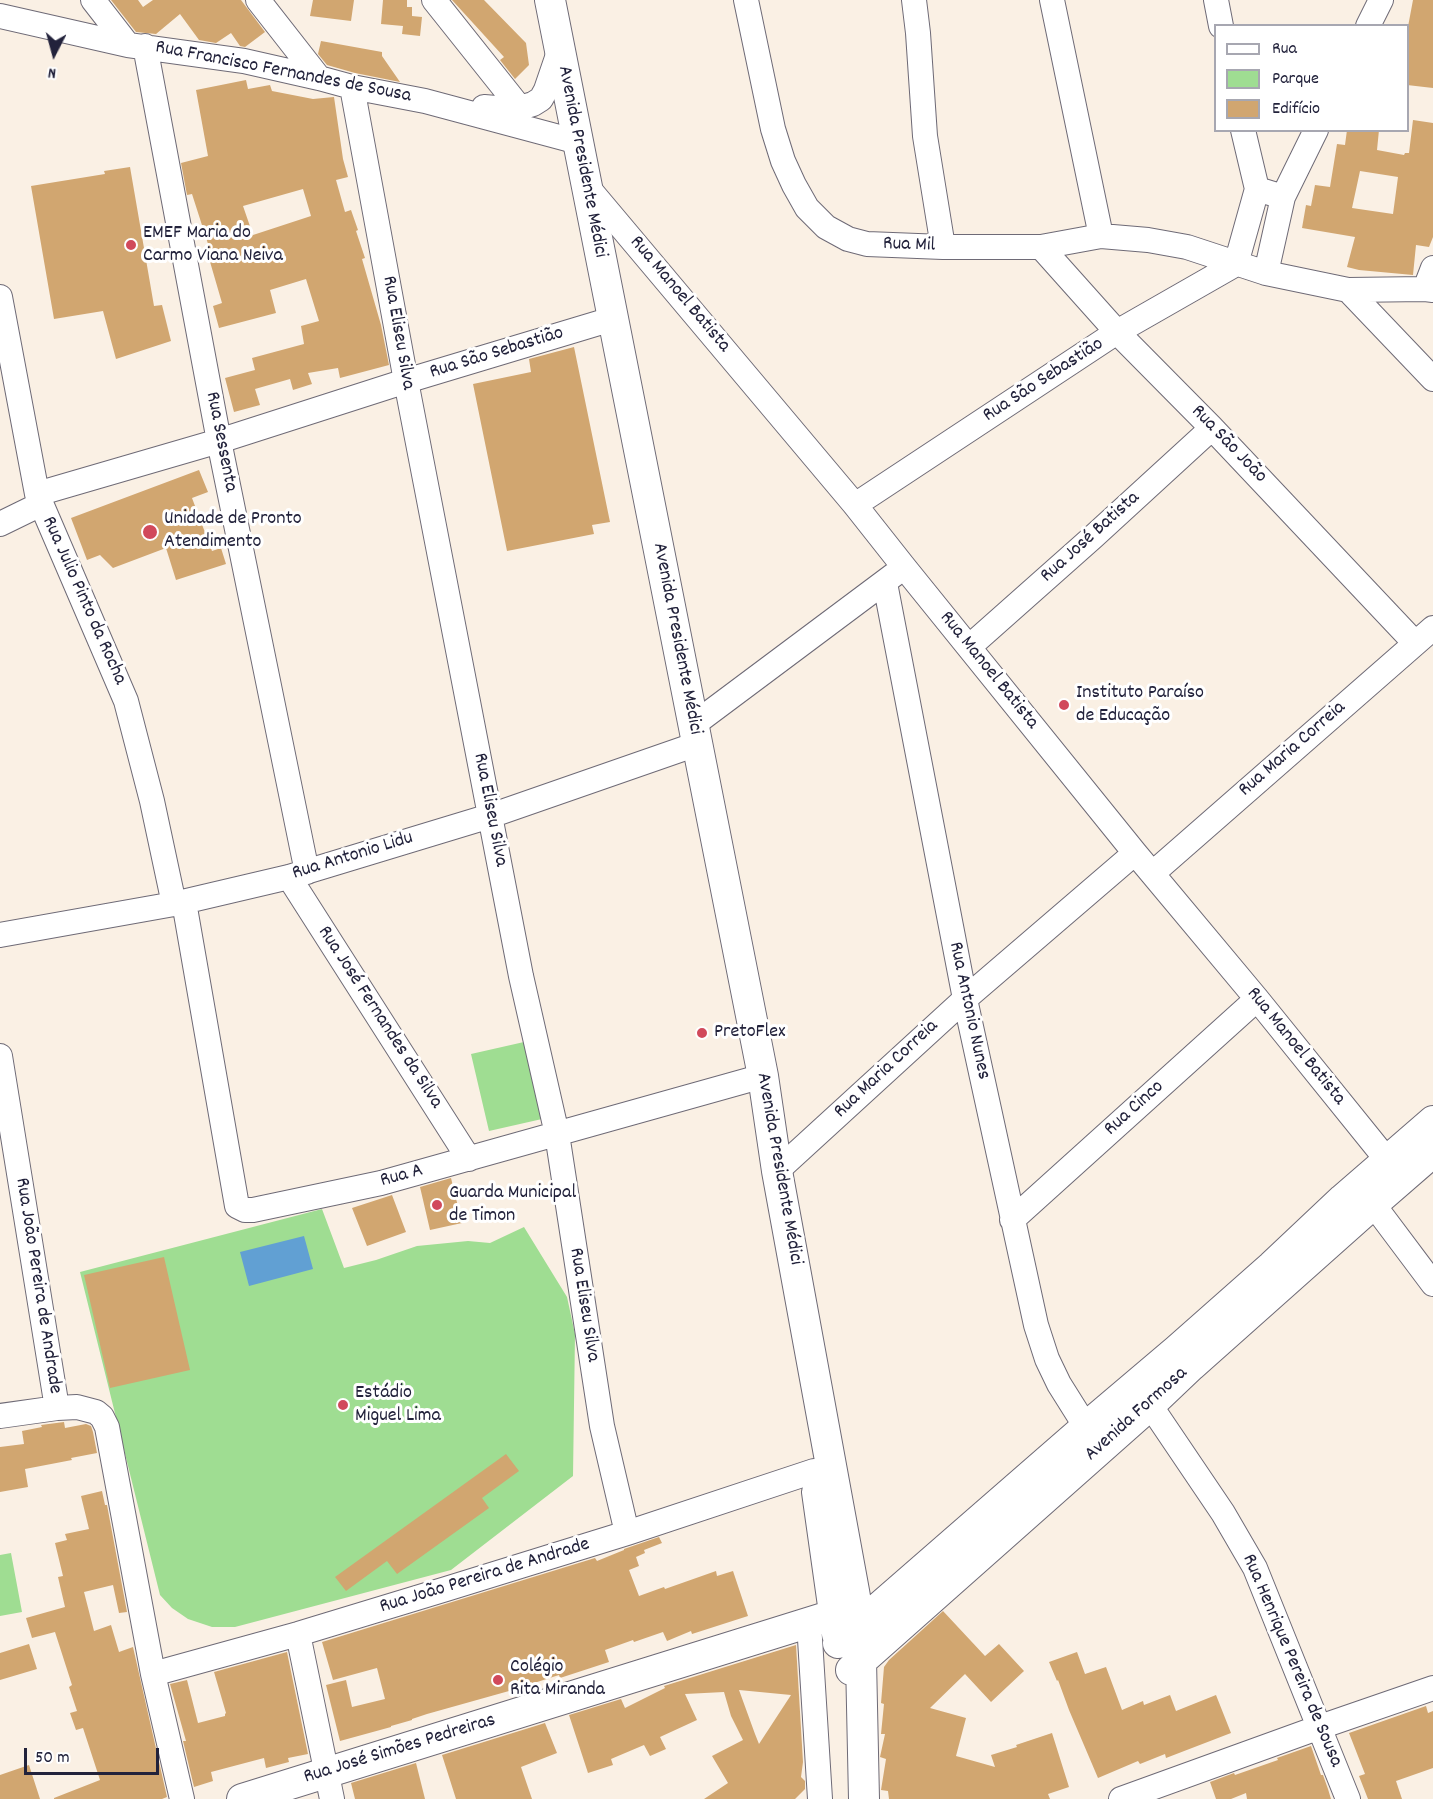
<!DOCTYPE html>
<meta charset="utf-8">
<style>
body{margin:0}
#map{position:relative;width:1433px;height:1799px;overflow:hidden;background:#faf0e4;font-family:Dekko,sans-serif}
canvas{display:block}
.legend{position:absolute;left:1214px;top:24px;width:195px;height:108px;box-sizing:border-box;background:#fff;border:2px solid #a7a7b1;margin:0;padding:8px 10px;list-style:none;font-size:18px;color:#22223b}
.legend li{display:flex;align-items:center;gap:12px;height:30px}
.legend b{width:30px;border:2px solid #a7a7b1}
.north{position:absolute;left:24px;top:24px;width:60px;height:60px;-webkit-text-stroke:4px #fff;paint-order:stroke;rotate:186deg;font-size:16px;font-weight:700;line-height:24px;text-align:center;color:#22223b}
.north::after{content:'';display:block;margin:auto;width:21px;height:27px;background:#22223b;clip-path:polygon(50% 0,100% 100%,50% 72%,0 100%)}
.scale{position:absolute;left:24px;top:1748px;width:135px;height:27px;box-sizing:border-box;border:3px solid #22223b;border-top:0;padding-left:8px;font-size:18px;line-height:21px;white-space:nowrap;color:#22223b;-webkit-text-stroke:4px #fff;paint-order:stroke}
</style>
<div id="map">
<canvas width="1433" height="1799"></canvas>
<ul class="legend">
<li><b style="height:8px;background:#fff"></b>Rua</li>
<li><b style="height:16px;background:#9fdd92"></b>Parque</li>
<li><b style="height:16px;background:#d1a670"></b>Edifício</li>
</ul>
<div class="north">N</div>
<div class="scale">50 m</div>
</div>
<script>
const g = document.querySelector('canvas').getContext('2d');
g.lineJoin = 'round';
function fillPath(path, color) {
  g.fillStyle = color;
  g.fill(path, 'evenodd');
}
function shape(rows) {
  const path = new Path2D();
  for (const r of rows) {
    path.moveTo(r[0], r[1]);
    for (let i = 2; i < r.length; i += 2) path.lineTo(r[i], r[i + 1]);
  }
  return path;
}
function strokePath(path, color, width, dash) {
  g.strokeStyle = color;
  g.lineWidth = width;
  g.lineCap = dash ? 'butt' : 'round';
  g.setLineDash(dash || []);
  g.stroke(path);
}
function write(font, color, halo, rows, align = 'center') {
  g.font = font + ' Dekko,sans-serif';
  g.lineWidth = 6;
  g.setLineDash([]);
  g.textBaseline = 'middle';
  g.strokeStyle = halo;
  g.fillStyle = color;
  for (const [text, x, y, turn = 0] of rows) {
    g.save();
    g.translate(x, y);
    g.rotate((+turn || 0) * Math.PI / 180);
    g.textAlign = isNaN(turn) ? turn : align;
    if (halo) g.strokeText(text, 0, 0);
    g.fillText(text, 0, 0);
    g.restore();
  }
}
fillPath(shape([
 [524,1042,542,1119,489,1131,471,1054],
 [322,1209,344,1268,376,1260,417,1246,468,1241,490,1243,524,1227,567,1297,575,1334,573,1476,451,1570,235,1627,212,1627,188,1619,172,1608,160,1595,80,1272],
 [11,1553,22,1612,0,1616,0,1555]
]), '#9fdd92');
fillPath(shape([
 [304,1236,313,1269,249,1286,240,1252]
]), '#61a0d3');
fillPath(shape([
 [111,0,138,0,143,7,153,0,241,0,265,32,245,47,240,46,231,33,216,43,199,40,180,14,156,34,136,32],
 [313,0,354,0,351,21,310,16],
 [383,0,407,0,407,7,412,7,412,16,422,17,420,36,402,34,403,26,381,24],
 [452,0,484,0,526,43,529,65,515,79,500,60,504,57],
 [1413,0,1433,0,1433,88,1407,85,1407,32],
 [321,41,382,52,382,56,400,82,355,73,327,65,318,54],
 [246,80,248,89,270,85,272,91,313,99,334,97,343,159,348,177,336,180,345,212,351,210,358,230,356,231,365,258,362,259,381,325,389,365,340,378,338,368,308,373,312,384,293,390,290,379,255,389,260,405,234,412,225,378,255,370,252,358,304,344,301,326,319,321,306,279,270,290,276,313,219,328,213,306,222,303,206,248,209,247,192,194,187,195,181,163,208,156,196,90],
 [303,189,311,216,253,235,243,206],
 [1413,120,1433,123,1433,237,1429,247,1416,245,1413,275,1359,270,1347,267,1355,237,1302,228,1306,205,1311,206,1315,185,1330,187,1337,144,1345,145,1347,130,1379,130,1377,150,1404,155,1405,153,1409,153],
 [1360,171,1398,177,1393,214,1352,208],
 [130,167,154,306,162,305,171,341,116,359,103,311,54,319,31,186,105,174,104,171],
 [574,347,610,522,592,525,594,534,507,551,473,384,531,372,529,359],
 [199,470,208,492,192,498,212,551,221,548,226,564,176,580,166,548,113,568,100,555,87,560,71,518],
 [451,1178,462,1223,430,1230,420,1187],
 [392,1195,406,1232,367,1246,352,1208],
 [164,1257,190,1370,110,1388,84,1275],
 [64,1422,65,1428,86,1424,91,1426,93,1432,97,1453,71,1458,72,1460,25,1469,28,1487,0,1492,0,1447,24,1444,22,1431,42,1427,41,1425],
 [506,1454,519,1471,482,1498,489,1508,397,1574,387,1561,346,1591,335,1577],
 [102,1491,105,1505,107,1505,127,1612,119,1613,113,1585,84,1592,94,1631,111,1625,119,1652,133,1647,167,1797,162,1799,54,1799,54,1798,100,1780,83,1728,76,1730,70,1713,77,1711,69,1687,72,1685,55,1632,32,1638,26,1618,65,1607,58,1577,63,1576,55,1543,67,1540,65,1534,89,1529,81,1496],
 [659,1537,662,1543,644,1550,645,1553,636,1557,639,1566,629,1570,639,1596,664,1587,665,1589,716,1571,717,1576,733,1571,748,1616,692,1634,691,1631,667,1641,663,1632,634,1642,633,1640,605,1650,609,1662,560,1678,559,1675,509,1691,427,1714,412,1719,412,1720,391,1726,391,1727,340,1741,326,1685,346,1680,352,1707,385,1699,377,1668,333,1680,322,1642,595,1558,597,1561,624,1550,624,1549],
 [943,1611,985,1656,999,1644,1024,1671,991,1702,965,1674,930,1708,966,1718,956,1756,995,1767,991,1755,1017,1747,1016,1745,1052,1733,1069,1787,1048,1794,1050,1799,889,1799,888,1791,881,1790,886,1759,880,1757,885,1734,881,1734,884,1704,881,1703,884,1667,889,1660],
 [29,1644,37,1669,0,1680,0,1653],
 [796,1645,803,1762,801,1777,805,1781,805,1789,795,1799,704,1799,728,1783,712,1756,743,1740,731,1716,724,1692,685,1694,697,1720,660,1737,666,1749,650,1756,644,1745,611,1759,613,1765,588,1773,569,1715,621,1699,625,1708,665,1688,664,1686],
 [739,1690,791,1695,759,1744,755,1734],
 [287,1652,308,1754,288,1758,289,1762,266,1768,264,1758,211,1772,213,1781,194,1787,183,1741,186,1741,170,1684,187,1680,198,1723,225,1716,225,1714,226,1713,214,1672],
 [1077,1652,1085,1674,1106,1667,1122,1710,1143,1701,1144,1705,1170,1695,1176,1711,1216,1695,1231,1733,1166,1758,1165,1754,1140,1764,1138,1761,1098,1778,1069,1710,1058,1680,1057,1681,1049,1662],
 [1426,1706,1428,1713,1433,1711,1433,1768,1396,1781,1402,1799,1368,1799,1359,1776,1365,1774,1349,1733],
 [545,1723,557,1753,521,1767,532,1799,456,1799,442,1755],
 [1311,1746,1321,1775,1323,1775,1328,1789,1331,1799,1247,1799,1246,1793,1231,1799,1216,1799,1210,1782,1234,1773,1235,1775,1278,1760,1277,1758],
 [416,1763,425,1799,355,1799,351,1783],
 [29,1765,40,1799,0,1799,0,1775]
]), '#d1a670');
const minor = shape([
 [93,0,128,45],
 [258,0,319,78],
 [434,0,520,108],
 [746,0,773,129,783,161,794,185,807,208,826,227,848,239,867,244,943,247,1041,247,1101,236,1148,240,1187,247,1266,273,1348,290,1425,289,1433,290],
 [914,0,918,33,925,136,943,247],
 [1052,0,1101,236],
 [1216,0,1221,26],
 [0,16,128,45,244,61,319,78,352,87,425,101,578,142],
 [1368,26,1381,0],
 [145,46,219,441,307,872],
 [352,87,406,381,521,976,557,1134,602,1426,627,1533],
 [484,107,508,109,520,108,533,104,541,99,546,90,559,52],
 [1243,130,1257,189,1283,197],
 [585,184,855,505,904,567,1135,853,1257,999,1387,1160],
 [1041,247,1117,332,1212,428,1415,643],
 [1236,264,1257,189],
 [1266,273,1283,197,1316,130],
 [1425,289,1433,268],
 [1348,290,1433,379],
 [0,297,37,494,126,701,152,801,174,904],
 [37,494,219,441,406,381,612,319],
 [855,505,1117,332,1236,264],
 [0,524,41,504],
 [885,583,965,999,1036,1325,1047,1359,1059,1384,1086,1427],
 [969,647,1093,537,1212,428],
 [693,725,895,574],
 [1153,873,1433,628],
 [289,877,469,1159],
 [184,902,237,1206,245,1210,253,1210,381,1183,763,1076],
 [0,935,174,904,289,877,490,816,697,744],
 [0,1056,57,1408],
 [777,1171,965,999,1135,853],
 [1373,1204,1433,1284],
 [1012,1220,1257,999],
 [1150,1405,1223,1513,1255,1568,1348,1799],
 [0,1416,57,1408,77,1407,96,1412,102,1417,107,1427,153,1674,182,1799],
 [809,1623,820,1799],
 [298,1634,332,1799],
 [153,1674,298,1634,446,1589,627,1533,814,1471],
 [1121,1799,1320,1727,1433,1688]
]);
const major = shape([
 [550,0,763,1076,777,1171,854,1591,860,1626,861,1660,864,1799],
 [817,1492,837,1634],
 [838,1643,1086,1427,1177,1350,1272,1266,1343,1199,1433,1121],
 [851,1670,1150,1405,1191,1366,1373,1204,1433,1152],
 [242,1799,833,1615]
]);
strokePath(minor, '#6e6a76', 26);
strokePath(major, '#6e6a76', 32);
strokePath(minor, '#fff', 24);
strokePath(major, '#fff', 30);
for (const [x, y, r, color] of [
 [131,245,6,"#d1495b"],
 [150,532,8,"#d1495b"],
 [1064,705,6,"#d1495b"],
 [702,1033,6,"#d1495b"],
 [437,1205,6,"#d1495b"],
 [343,1405,6,"#d1495b"],
 [498,1680,6,"#d1495b"]
]) {
  const dot = new Path2D();
  dot.arc(x, y, r, 0, 2 * Math.PI);
  g.fillStyle = color;
  g.fill(dot);
  strokePath(dot, '#fff', 2);
}
write('20px', '#22223b', '#fff', [
 ["Rua Francisco Fernandes de Sousa",283,73,11],
 ["Avenida Presidente Médici",581,162,79],
 ["Rua Mil",909,246,2],
 ["Rua Manoel Batista",679,295,50],
 ["Rua Eliseu Silva",397,333,80],
 ["Rua São Sebastião",497,354,-17],
 ["Rua São Sebastião",1044,381,-33],
 ["Rua Sessenta",220,442,79],
 ["Rua São João",1228,445,46],
 ["Rua José Batista",1091,538,-42],
 ["Rua Julio Pinto da Rocha",83,601,66],
 ["Avenida Presidente Médici",676,639,79],
 ["Rua Manoel Batista",988,671,51],
 ["Rua Maria Correia",1293,750,-41],
 ["Rua Eliseu Silva",489,810,79],
 ["Rua Antonio Lidu",353,857,-17],
 ["Rua Antonio Nunes",968,1011,78],
 ["Rua José Fernandes da Silva",379,1018,57],
 ["Rua Manoel Batista",1295,1047,51],
 ["Rua Maria Correia",887,1070,-43],
 ["Rua Cinco",1135,1109,-42],
 ["Avenida Presidente Médici",778,1169,80],
 ["Rua A",402,1177,-15],
 ["Rua João Pereira de Andrade",37,1286,81],
 ["Rua Eliseu Silva",583,1305,81],
 ["Avenida Formosa",1137,1415,-42],
 ["Rua João Pereira de Andrade",485,1577,-17],
 ["Rua Henrique Pereira de Sousa",1291,1661,67],
 ["Rua José Simões Pedreiras",400,1750,-17]
]);
write('20px', '#22223b', '#fff', [
 ["EMEF Maria do",143,234],
 ["Carmo Viana Neiva",143,257],
 ["Unidade de Pronto",164,520],
 ["Atendimento",164,543],
 ["Instituto Paraíso",1076,694],
 ["de Educação",1076,717],
 ["PretoFlex",714,1033],
 ["Guarda Municipal",449,1194],
 ["de Timon",449,1217],
 ["Estádio",355,1394],
 ["Miguel Lima",355,1417],
 ["Colégio",510,1668],
 ["Rita Miranda",510,1691]
], 'left');
</script>
